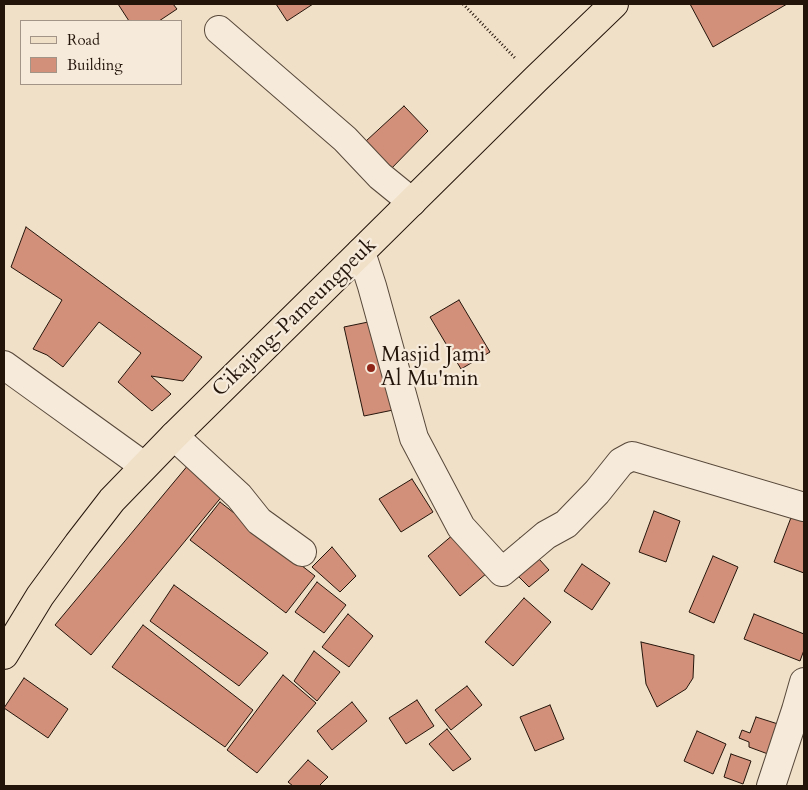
<!DOCTYPE html>
<style>
body{margin:0}
#map{position:relative;width:808px;height:790px;overflow:hidden;background:#f1e0c8;font-family:Cardo,serif}
canvas{display:block}
.frame{position:absolute;inset:0;border:5px solid #24150b;pointer-events:none}
.legend{position:absolute;left:20px;top:20px;width:162px;height:65px;box-sizing:border-box;background:#f6ebdb;border:1px solid #a29588;margin:0;padding:6px 9px;list-style:none;font-size:15px;color:#24150b}
.legend li{display:flex;align-items:center;gap:10px;height:25px}
.legend b{width:25px;border:1px solid #a29588}
</style>
<div id="map">
<canvas width="808" height="790"></canvas>
<div class="frame"></div>
<ul class="legend">
<li><b style="height:6px;background:#f1e0c8"></b>Road</li>
<li><b style="height:14px;background:#d28f79"></b>Building</li>
</ul>
</div>
<script>
const g = document.querySelector('canvas').getContext('2d');
g.lineJoin = 'round';
function fillPath(path, color) {
  g.fillStyle = color;
  g.fill(path, 'evenodd');
}
function shape(rows) {
  const path = new Path2D();
  for (const r of rows) {
    path.moveTo(r[0], r[1]);
    for (let i = 2; i < r.length; i += 2) path.lineTo(r[i], r[i + 1]);
  }
  return path;
}
function strokePath(path, color, width, dash) {
  g.strokeStyle = color;
  g.lineWidth = width;
  g.lineCap = dash ? 'butt' : 'round';
  g.setLineDash(dash || []);
  g.stroke(path);
}
function write(font, color, halo, rows, align = 'center') {
  g.font = font + ' Cardo,serif';
  g.lineWidth = 4.5;
  g.setLineDash([]);
  g.textBaseline = 'middle';
  g.strokeStyle = halo;
  g.fillStyle = color;
  for (const [text, x, y, turn = 0] of rows) {
    g.save();
    g.translate(x, y);
    g.rotate((+turn || 0) * Math.PI / 180);
    g.textAlign = isNaN(turn) ? turn : align;
    if (halo) g.strokeText(text, 0, 0);
    g.fillText(text, 0, 0);
    g.restore();
  }
}
const building = shape([
 [118,4,173,4,177,9,159,21,129,21,118,4],
 [276,4,313,4,287,21,276,4],
 [690,4,787,4,713,47,690,4],
 [404,106,428,131,387,173,366,141,404,106],
 [26,227,202,357,183,381,151,376,171,394,152,411,118,382,141,353,99,322,63,367,47,355,33,349,62,300,11,267,26,227],
 [459,300,490,352,461,369,430,317,459,300],
 [378,320,398,409,364,416,344,327,378,320],
 [194,458,228,489,91,655,55,625,194,458],
 [412,479,433,512,401,532,379,499,412,479],
 [220,502,315,576,286,613,190,540,220,502],
 [654,511,680,521,666,562,639,552,654,511],
 [792,515,804,520,804,573,774,562,792,515],
 [454,534,487,573,460,596,428,556,454,534],
 [520,538,549,570,529,587,500,558,520,538],
 [332,547,356,576,340,592,312,567,332,547],
 [713,556,738,567,714,623,689,612,713,556],
 [582,564,610,583,592,610,564,591,582,564],
 [317,582,346,605,324,633,295,612,317,582],
 [174,585,268,653,239,686,150,621,174,585],
 [524,598,551,622,513,666,485,642,524,598],
 [348,614,373,636,349,667,322,647,348,614],
 [754,614,804,634,804,650,800,661,744,639,754,614],
 [143,625,253,710,225,747,112,667,143,625],
 [641,642,694,655,693,678,686,689,657,707,646,684,641,642],
 [314,651,340,672,317,701,294,681,314,651],
 [283,675,316,703,257,773,227,750,283,675],
 [24,678,68,709,48,738,4,708,24,678],
 [467,686,482,705,451,730,435,710,467,686],
 [417,700,434,726,406,744,389,718,417,700],
 [352,702,367,721,332,750,317,731,352,702],
 [550,705,564,739,535,751,520,717,550,705],
 [756,717,778,724,768,754,749,747,749,742,739,738,742,730,750,733,756,717],
 [447,729,471,759,453,771,429,744,447,729],
 [697,731,726,744,713,774,684,761,697,731],
 [731,754,751,761,743,784,724,777,731,754],
 [308,760,328,777,319,786,293,786,288,782,308,760]
]);
fillPath(building, '#d28f79');
strokePath(building, '#24150b', 1);
const minor = shape([
 [219,30,345,139,380,176,412,202],
 [361,252,372,286,414,438,461,527,502,572,546,535,566,524,597,492,621,462,632,456,804,507],
 [4,365,144,466],
 [174,436,239,496,259,521,302,552],
 [771,786,796,710,804,682]
]);
const major = shape([
 [4,655,40,596,78,544,112,500,174,436,361,252,536,79,614,4]
]);
strokePath(minor, '#57483a', 30);
strokePath(major, '#24150b', 30);
strokePath(shape([
 [463,4,516,59]
]), '#24150b', 3, [1, 2.5]);
strokePath(minor, '#f6ebdb', 28);
strokePath(major, '#f1e0c8', 28);
for (const [x, y, r, color] of [
 [371,368,5,"#8f2418"]
]) {
  const dot = new Path2D();
  dot.arc(x, y, r, 0, 2 * Math.PI);
  g.fillStyle = color;
  g.fill(dot);
  strokePath(dot, '#f6ebdb', 2);
}
write('21px', '#24150b', '#f6ebdb', [
 ["Cikajang-Pameungpeuk",295,318,-44]
]);
write('21px', '#24150b', '#f6ebdb', [
 ["Masjid Jami",381,356],
 ["Al Mu'min",381,380]
], 'left');
</script>
